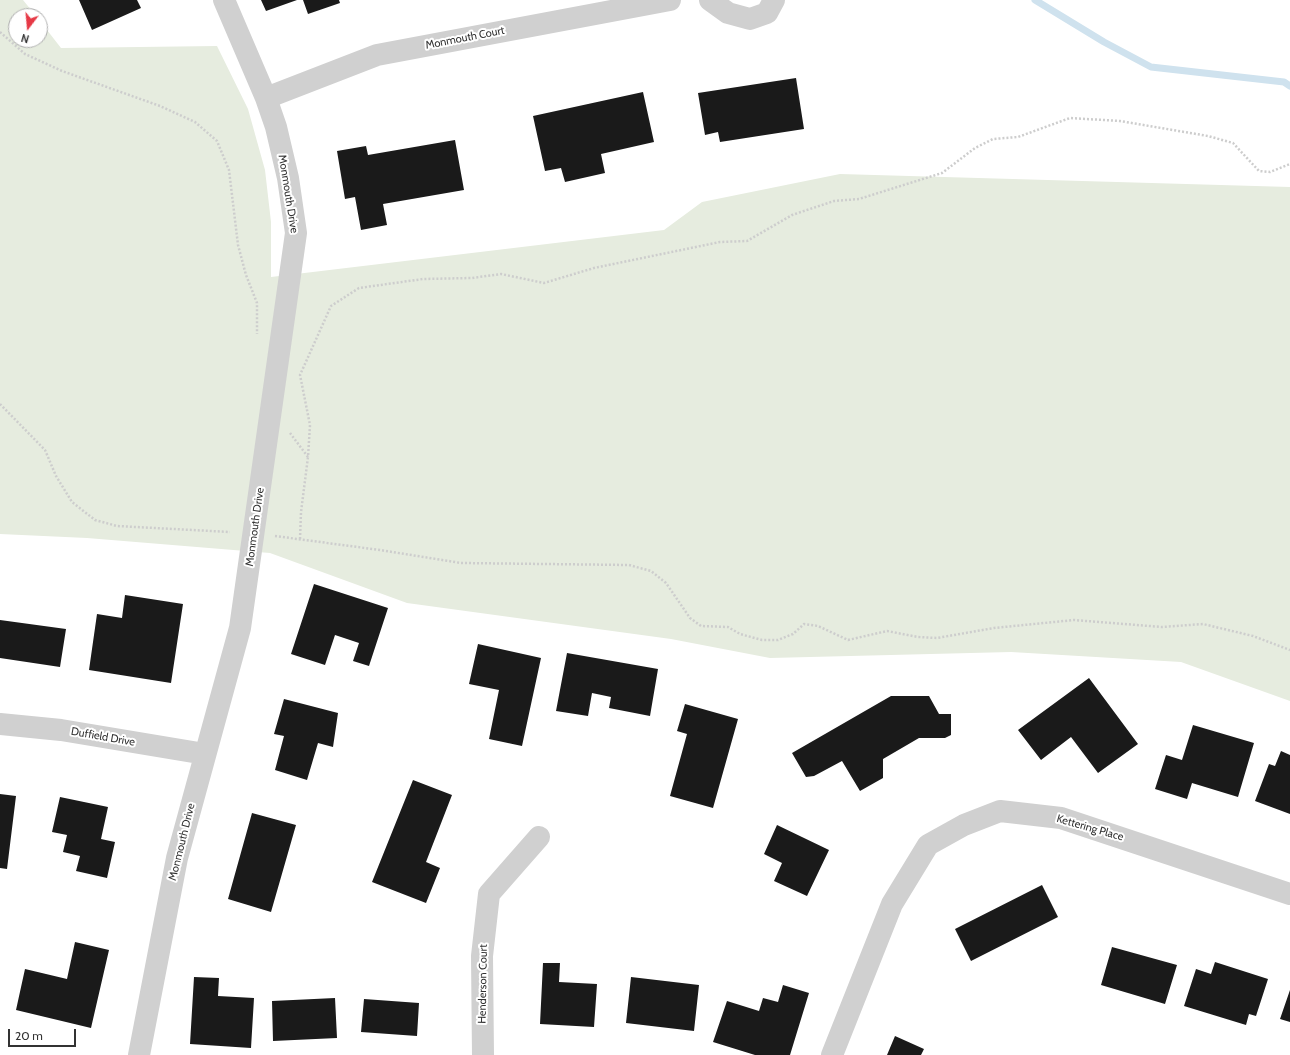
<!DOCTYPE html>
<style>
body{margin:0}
#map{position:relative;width:1290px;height:1055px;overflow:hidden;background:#fff;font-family:Cabin,sans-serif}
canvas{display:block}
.north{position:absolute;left:8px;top:8px;width:40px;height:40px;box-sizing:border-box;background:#fff;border:1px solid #adadad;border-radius:50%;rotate:196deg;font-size:11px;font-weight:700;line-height:16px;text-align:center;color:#333}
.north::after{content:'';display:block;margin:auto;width:14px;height:18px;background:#e63946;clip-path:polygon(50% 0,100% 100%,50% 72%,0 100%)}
.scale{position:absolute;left:8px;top:1029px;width:68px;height:18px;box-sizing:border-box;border:2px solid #333;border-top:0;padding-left:5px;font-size:12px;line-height:14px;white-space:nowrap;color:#333;-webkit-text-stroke:3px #fff;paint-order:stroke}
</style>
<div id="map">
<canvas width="1290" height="1055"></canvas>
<div class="north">N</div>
<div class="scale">20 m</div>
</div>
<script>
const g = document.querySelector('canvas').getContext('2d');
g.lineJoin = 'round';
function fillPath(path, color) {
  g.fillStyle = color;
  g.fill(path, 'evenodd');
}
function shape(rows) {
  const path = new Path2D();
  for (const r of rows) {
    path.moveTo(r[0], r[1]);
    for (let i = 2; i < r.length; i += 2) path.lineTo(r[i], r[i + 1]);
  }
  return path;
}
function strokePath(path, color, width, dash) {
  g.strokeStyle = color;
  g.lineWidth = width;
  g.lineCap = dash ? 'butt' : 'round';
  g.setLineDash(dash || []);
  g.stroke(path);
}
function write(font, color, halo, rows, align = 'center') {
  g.font = font + ' Cabin,sans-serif';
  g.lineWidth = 4;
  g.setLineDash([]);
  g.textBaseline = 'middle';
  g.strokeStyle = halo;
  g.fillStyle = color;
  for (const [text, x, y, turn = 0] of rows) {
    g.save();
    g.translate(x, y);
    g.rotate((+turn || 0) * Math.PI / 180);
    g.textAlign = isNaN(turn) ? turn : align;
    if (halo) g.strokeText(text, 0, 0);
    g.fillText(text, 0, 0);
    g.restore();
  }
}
fillPath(shape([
 [0,0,23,0,36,16,16,16,16,40,40,40,40,21,61,48,217,46,248,109,265,170,271,222,271,277,664,230,702,202,840,174,1290,187,1290,701,1181,662,1011,652,770,658,671,639,407,603,270,553,87,538,0,534]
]), '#e6ecdf');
strokePath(shape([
 [1035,0,1104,42,1151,67,1284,82,1290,86]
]), '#cfe2ee', 7);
fillPath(shape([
 [79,0,137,0,141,8,92,30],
 [261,0,297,0,266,11],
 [303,0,339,0,340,3,308,14],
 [796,78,804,129,720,142,718,132,705,135,698,93],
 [643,92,654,142,601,154,605,173,565,182,561,168,545,171,533,116],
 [455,140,464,190,383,204,387,225,361,230,355,197,345,199,337,151,366,146,368,155],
 [314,584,388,608,369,666,353,661,359,643,335,635,325,665,291,654],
 [125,595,183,604,171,683,89,670,97,614,122,618],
 [0,620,66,629,60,667,0,658],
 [478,644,541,658,522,746,489,739,499,690,469,684],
 [567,653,658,669,650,716,609,708,611,697,592,693,588,716,556,711],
 [1089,678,1138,744,1098,773,1071,737,1041,760,1018,730],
 [891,696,929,696,939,714,951,714,951,735,945,738,919,738,883,759,883,778,860,791,842,761,814,776,806,777,792,753],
 [284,699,338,713,333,747,318,743,307,780,275,770,284,736,274,734],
 [685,704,738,719,713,808,670,796,687,734,677,731],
 [1193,725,1254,743,1238,797,1192,783,1187,799,1155,789,1166,755,1182,760],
 [1281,751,1290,755,1290,814,1255,801,1269,764,1275,766],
 [413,780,452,795,426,862,440,868,426,903,372,882],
 [0,794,16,796,7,869,0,868],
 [60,797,108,807,101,839,115,842,107,878,76,871,80,856,63,852,67,835,52,832],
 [252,813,296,825,271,912,228,899],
 [777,825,829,850,807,896,774,881,782,863,764,854],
 [1042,885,1058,917,971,961,955,929],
 [75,942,109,950,91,1028,16,1010,25,969,67,979],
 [1112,947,1177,965,1165,1004,1101,985],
 [1215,962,1268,979,1256,1016,1249,1014,1246,1025,1184,1006,1196,969,1211,974],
 [543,963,560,963,559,982,597,984,594,1027,540,1024],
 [194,977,219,978,218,996,254,998,251,1048,190,1044],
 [631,977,699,985,694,1031,626,1023],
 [783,985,809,993,790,1055,755,1055,713,1042,727,1001,759,1011,763,998,778,1002],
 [1290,990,1290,1022,1280,1019],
 [335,998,337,1038,273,1041,272,1001],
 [364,999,419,1003,417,1036,361,1032],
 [895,1036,924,1049,921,1055,887,1055]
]), '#1a1a1a');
strokePath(shape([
 [0,32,25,54,62,71,160,106,195,122,217,141,229,170,238,245,246,275,257,303,257,334],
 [0,404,45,450,56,476,72,502,95,520,117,526,230,532],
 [290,433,308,457,310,425,300,375,331,306,359,288,423,279,472,278,501,274,544,283,594,268,720,242,747,241,792,215,834,201,859,199,942,173,975,148,993,139,1018,137,1070,118,1120,121,1208,136,1233,143,1259,171,1270,172,1290,164],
 [275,536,380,550,461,563,629,565,651,571,666,583,690,618,701,626,728,627,740,634,762,640,778,640,793,634,804,624,818,626,848,640,887,631,918,637,937,638,994,628,1074,620,1162,627,1203,624,1253,636,1290,650],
 [300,539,301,512,308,457]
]), '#cdcdcd', 2.5, [2, 2]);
strokePath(shape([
 [710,0,728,13,750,19,767,13,774,0],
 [266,98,377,55,670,0],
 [0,724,61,730,205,754],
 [139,1055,177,858,240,628,296,233,288,178,276,127,266,98,224,0],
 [483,1055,482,956,489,894,539,837],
 [832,1055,892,904,928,845,964,825,1000,811,1061,818,1290,894]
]), '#d0d0d0', 22);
write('11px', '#333', '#fff', [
 ["Monmouth Court",465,38,-11],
 ["Monmouth Drive",288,194,81],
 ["Monmouth Drive",255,527,-82],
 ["Duffield Drive",103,737,10],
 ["Kettering Place",1090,828,16],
 ["Monmouth Drive",182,842,-76],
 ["Henderson Court",483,984,-89]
]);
</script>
